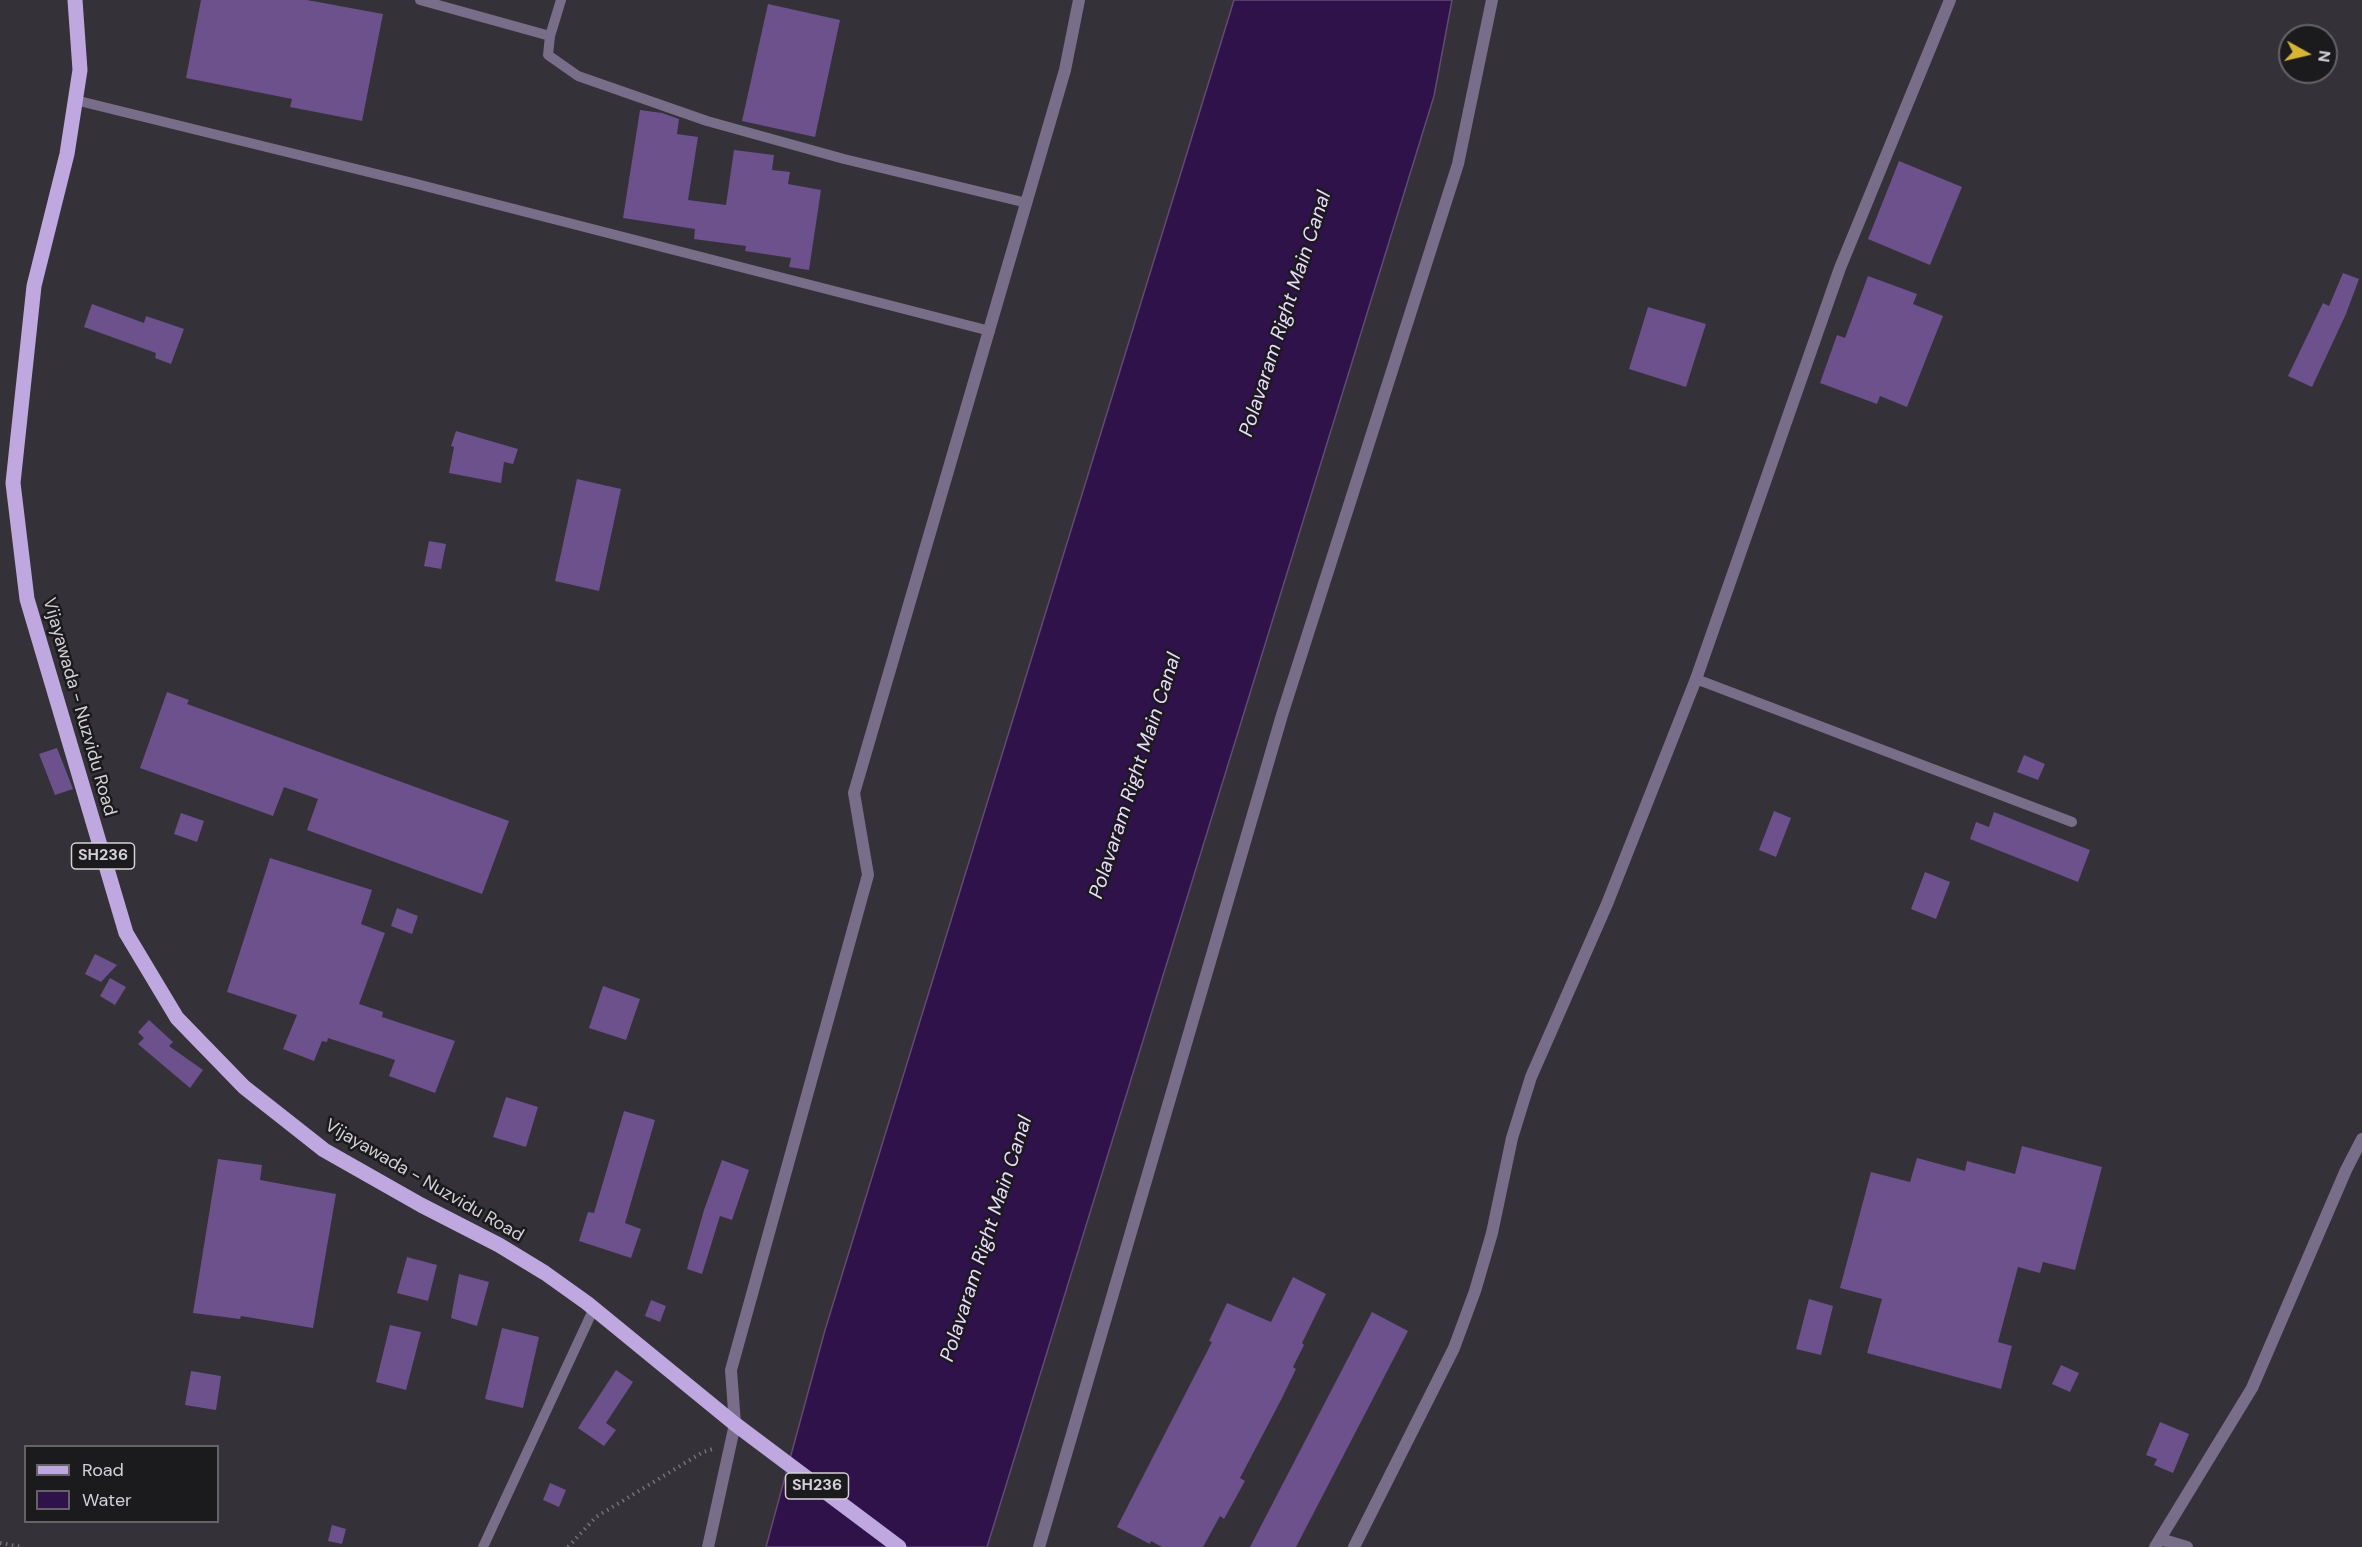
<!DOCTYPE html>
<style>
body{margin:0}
#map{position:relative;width:2362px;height:1547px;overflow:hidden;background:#343139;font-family:"DM Sans",sans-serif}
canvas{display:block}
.legend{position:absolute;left:24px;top:1445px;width:195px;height:78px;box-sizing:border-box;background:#1b1a1d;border:2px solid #656367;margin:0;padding:8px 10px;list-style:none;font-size:18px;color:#d3d1d6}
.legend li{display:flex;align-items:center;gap:12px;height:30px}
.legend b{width:30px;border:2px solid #656367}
.north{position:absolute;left:2278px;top:24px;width:60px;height:60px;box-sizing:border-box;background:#1b1a1d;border:2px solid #656367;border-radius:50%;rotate:98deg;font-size:16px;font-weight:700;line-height:24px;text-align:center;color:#d3d1d6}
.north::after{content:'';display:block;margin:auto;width:21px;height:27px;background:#d6b534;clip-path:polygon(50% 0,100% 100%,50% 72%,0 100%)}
</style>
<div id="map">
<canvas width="2362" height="1547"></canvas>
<ul class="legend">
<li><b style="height:8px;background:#bfa8e0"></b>Road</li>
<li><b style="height:16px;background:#2e1249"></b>Water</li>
</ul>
<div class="north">N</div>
</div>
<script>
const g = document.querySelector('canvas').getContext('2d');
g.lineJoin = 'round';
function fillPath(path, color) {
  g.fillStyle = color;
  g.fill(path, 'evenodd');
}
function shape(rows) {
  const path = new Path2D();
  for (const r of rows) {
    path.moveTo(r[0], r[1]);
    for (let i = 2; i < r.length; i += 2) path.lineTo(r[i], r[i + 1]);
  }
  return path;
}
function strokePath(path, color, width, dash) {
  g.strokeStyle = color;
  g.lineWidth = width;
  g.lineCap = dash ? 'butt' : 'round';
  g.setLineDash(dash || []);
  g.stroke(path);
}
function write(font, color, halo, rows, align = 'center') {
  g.font = font + ' "DM Sans",sans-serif';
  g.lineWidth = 5;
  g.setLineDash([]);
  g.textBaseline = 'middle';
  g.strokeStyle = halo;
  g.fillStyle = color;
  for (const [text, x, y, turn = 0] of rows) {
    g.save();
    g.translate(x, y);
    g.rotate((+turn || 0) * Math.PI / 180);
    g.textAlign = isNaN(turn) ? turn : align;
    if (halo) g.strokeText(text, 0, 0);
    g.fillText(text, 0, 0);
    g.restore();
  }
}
const water = shape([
 [1234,0,1452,0,1434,96,987,1547,766,1547,825,1330,1234,0]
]);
fillPath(water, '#2e1249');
strokePath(water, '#604b73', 1.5);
fillPath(shape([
 [201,0,307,0,383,14,362,121,290,107,292,99,186,78],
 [768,4,840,20,815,137,742,121],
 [640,110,662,113,679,119,677,134,698,137,688,200,726,205,734,150,774,155,772,170,790,172,788,184,821,190,809,270,789,267,791,258,745,251,746,246,694,239,695,229,623,218],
 [1899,161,1962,187,1930,265,1868,239],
 [2343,273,2359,279,2346,314,2312,387,2288,376,2323,303,2329,306],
 [1868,276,1917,294,1913,304,1943,316,1907,407,1880,396,1877,404,1820,383,1837,335,1845,338],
 [92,304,144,323,146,316,184,329,171,364,155,358,156,353,84,327],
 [1648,307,1706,324,1686,387,1629,369],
 [456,431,518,449,513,464,504,462,501,483,449,473,454,447,451,446],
 [577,479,621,489,599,591,555,581],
 [429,541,446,544,441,569,424,566],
 [167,692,189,700,187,704,509,821,482,894,307,830,318,799,284,787,273,816,140,768],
 [57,748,73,789,55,795,39,754],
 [2024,755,2045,764,2038,780,2017,772],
 [1774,811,1791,818,1776,857,1759,850],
 [1994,812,2090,850,2078,882,1970,839,1976,822,1989,827],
 [181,813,204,821,197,842,174,834],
 [270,858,372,890,361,924,385,933,359,1004,383,1012,382,1017,455,1041,435,1093,389,1076,395,1060,328,1038,327,1042,322,1041,314,1061,283,1049,297,1015,227,992],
 [1925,872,1950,882,1936,919,1911,909],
 [397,908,418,916,412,934,391,926],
 [95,954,117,965,101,982,85,974],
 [110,978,126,987,115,1005,100,996],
 [603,986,640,999,626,1040,589,1028],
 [149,1020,173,1042,169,1046,203,1070,190,1088,138,1044,144,1038,138,1032],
 [506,1097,538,1107,526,1147,493,1137],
 [624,1111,655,1120,625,1223,641,1229,631,1258,579,1241,588,1212,594,1213],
 [2022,1146,2102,1167,2075,1270,2043,1262,2040,1273,2018,1267,1998,1342,2012,1346,2001,1389,1867,1353,1882,1299,1840,1288,1871,1172,1910,1182,1917,1158,1965,1171,1967,1161,2015,1174],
 [218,1159,262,1165,260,1180,336,1194,313,1328,241,1316,240,1319,193,1313],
 [722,1160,749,1170,732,1220,720,1216,702,1274,687,1269,704,1210],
 [407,1257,437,1265,428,1301,397,1293],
 [459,1274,489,1282,477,1326,451,1318],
 [1293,1277,1326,1294,1302,1343,1304,1345,1293,1367,1296,1369,1282,1398,1240,1478,1245,1481,1224,1519,1220,1516,1203,1547,1162,1547,1151,1541,1150,1544,1117,1527,1212,1342,1209,1341,1227,1303,1271,1322],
 [1809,1299,1833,1306,1821,1355,1796,1349],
 [651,1300,666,1306,660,1322,645,1316],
 [1372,1312,1408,1331,1296,1547,1250,1547],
 [390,1325,421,1332,406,1390,376,1382],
 [502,1328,539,1337,523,1408,485,1399],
 [2061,1365,2079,1373,2070,1392,2052,1384],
 [616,1370,633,1382,606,1423,616,1430,604,1446,578,1428],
 [191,1371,221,1376,216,1410,185,1405],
 [2160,1422,2189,1434,2173,1473,2154,1465,2157,1459,2146,1455],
 [550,1483,566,1490,559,1507,543,1500],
 [332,1525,346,1529,342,1544,328,1541]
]), '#6c518d');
strokePath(shape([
 [0,1543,22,1547],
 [568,1547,596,1517,703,1452,716,1448]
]), '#757279', 4, [1.5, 4.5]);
strokePath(shape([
 [420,0,550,36],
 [561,0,550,36,548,55,578,76,707,121,844,159,1027,203],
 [75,100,409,182,990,331],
 [1696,679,2072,822],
 [483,1547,594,1308]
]), '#796e89', 10);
strokePath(shape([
 [2160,1539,2187,1547],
 [708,1547,735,1424,731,1370,868,875,854,793,1065,70,1079,0],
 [1039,1547,1282,715,1458,164,1492,0],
 [1354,1547,1454,1348,1475,1291,1492,1233,1512,1138,1531,1077,1607,904,1696,679,1840,268,1950,0],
 [2155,1547,2252,1388,2346,1170,2362,1139]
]), '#796e89', 12);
strokePath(shape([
 [75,0,80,70,67,154,34,286,13,483,27,599,126,933,177,1018,244,1087,324,1150,421,1205,499,1245,545,1273,587,1303,735,1424,899,1547]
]), '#bfa8e0', 15);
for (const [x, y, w] of [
 [103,856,63],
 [817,1486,63]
]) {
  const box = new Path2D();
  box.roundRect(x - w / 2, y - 13, w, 26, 4.5);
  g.fillStyle = '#1b1a1d';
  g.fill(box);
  strokePath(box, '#d3d1d6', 1.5);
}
write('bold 16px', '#d3d1d6', null, [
 ["SH236",103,856],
 ["SH236",817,1486]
]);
write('18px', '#d3d1d6', '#1b1a1d', [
 ["Vijayawada - Nuzvidu Road",79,707,74],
 ["Vijayawada - Nuzvidu Road",424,1181,30]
]);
write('italic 20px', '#e8d9fd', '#1b1a1d', [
 ["Polavaram Right Main Canal",1286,314,-72],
 ["Polavaram Right Main Canal",1136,776,-72],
 ["Polavaram Right Main Canal",987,1239,-72]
]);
</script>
